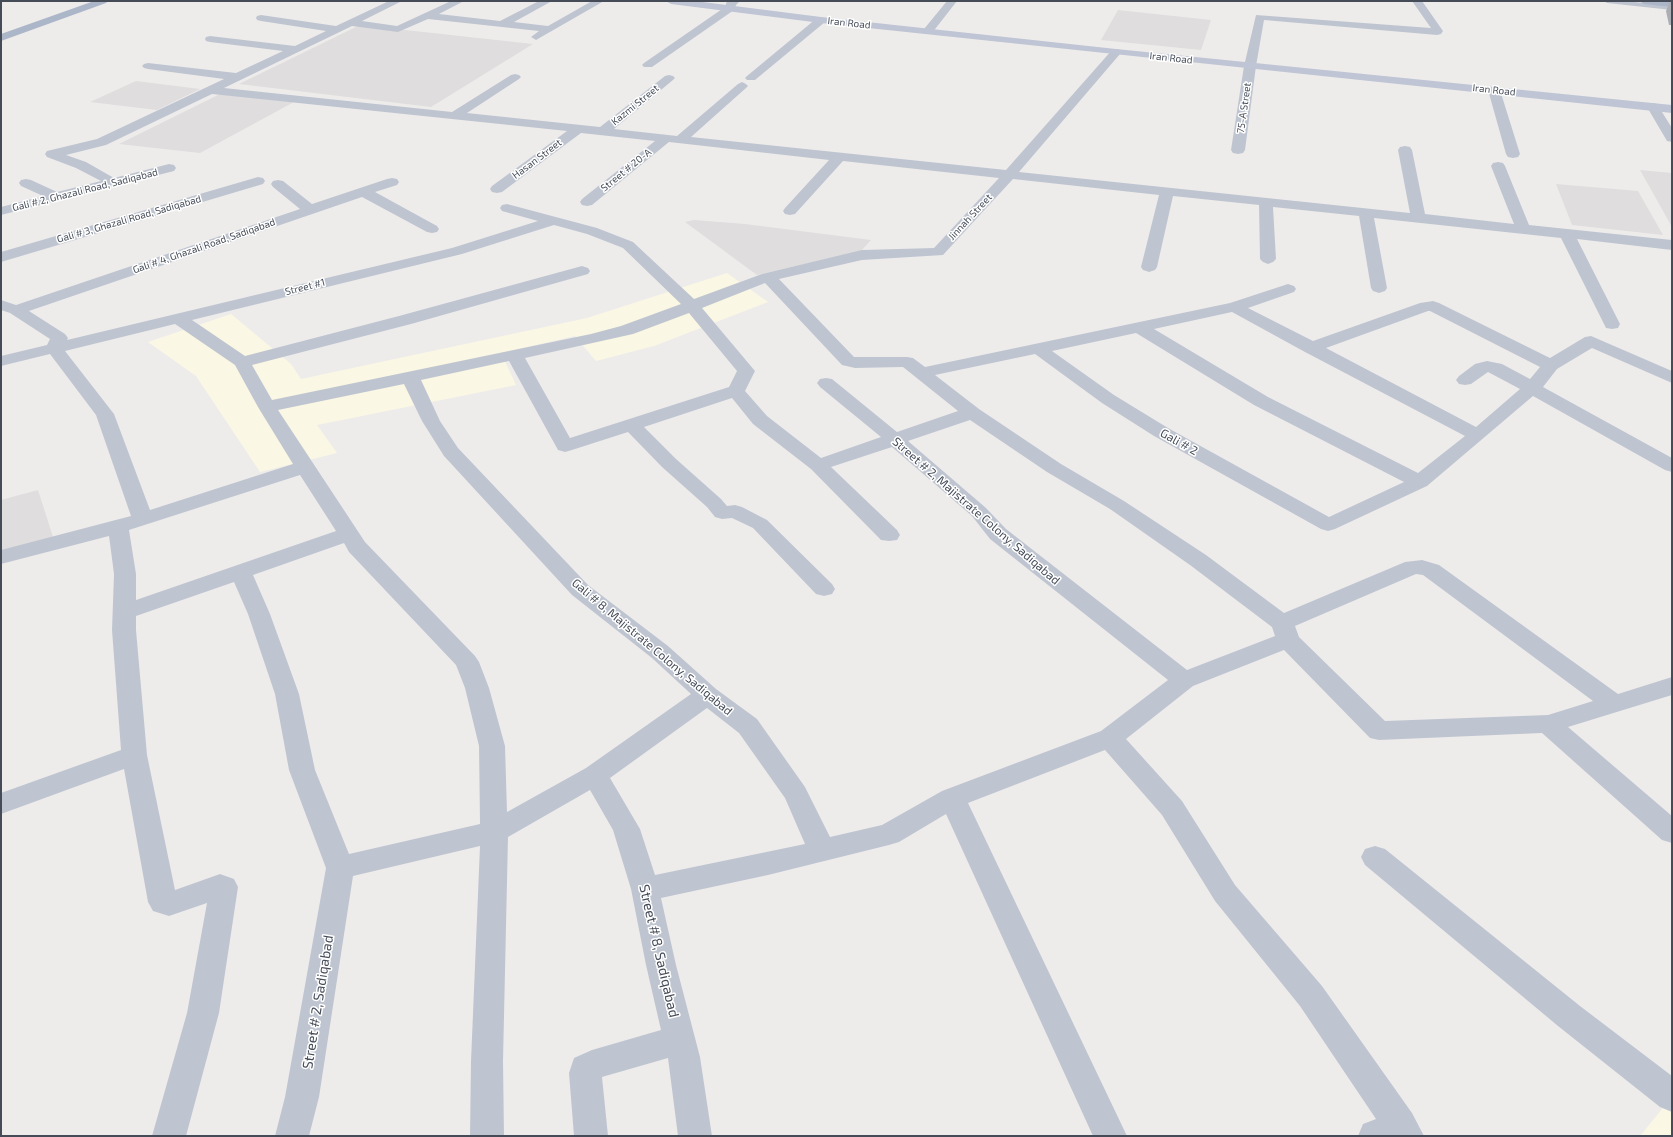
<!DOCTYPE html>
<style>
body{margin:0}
#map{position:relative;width:1673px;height:1137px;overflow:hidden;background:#eeeceb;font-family:"Exo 2",sans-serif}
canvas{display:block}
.frame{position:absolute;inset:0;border:2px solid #454c58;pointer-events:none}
</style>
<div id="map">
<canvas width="1673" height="1137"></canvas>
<div class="frame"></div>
</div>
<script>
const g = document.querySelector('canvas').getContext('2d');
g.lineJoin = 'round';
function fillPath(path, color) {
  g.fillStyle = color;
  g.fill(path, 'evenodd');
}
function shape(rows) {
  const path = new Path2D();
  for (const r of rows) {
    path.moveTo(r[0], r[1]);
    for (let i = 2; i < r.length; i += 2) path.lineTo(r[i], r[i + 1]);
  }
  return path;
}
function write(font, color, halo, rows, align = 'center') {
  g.font = font + ' "Exo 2",sans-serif';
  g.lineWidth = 3;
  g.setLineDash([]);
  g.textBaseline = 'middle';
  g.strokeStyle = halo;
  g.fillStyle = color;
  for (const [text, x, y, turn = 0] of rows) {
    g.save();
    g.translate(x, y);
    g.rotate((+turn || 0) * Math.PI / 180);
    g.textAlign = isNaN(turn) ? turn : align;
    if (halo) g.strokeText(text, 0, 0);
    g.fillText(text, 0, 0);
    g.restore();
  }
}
fillPath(shape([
 [727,273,768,302,654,346,596,361,575,336,501,353,516,385,317,425,337,453,260,472,196,376,148,342,231,314,291,364,301,379,587,318],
 [1672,1097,1672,1136,1640,1136]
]), '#faf7e4');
fillPath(shape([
 [1118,10,1211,20,1201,50,1101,40],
 [360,25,533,44,431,107,239,84],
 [136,81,200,89,157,110,90,102],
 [220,94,294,102,200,153,119,144],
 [1640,170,1672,173,1672,227],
 [1556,184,1638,191,1663,235,1572,225],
 [694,220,745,224,871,240,861,251,757,275,685,222],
 [38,490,53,537,1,551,1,500]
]), '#dfdddd');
fillPath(shape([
 [1604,1,1626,1,1672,6,1672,10,1607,3,1604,1]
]), '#bfc5d0');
fillPath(shape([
 [389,1,402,1,362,21,397,26,451,1,464,1,439,14,500,21,539,1,552,1,514,22,548,26,592,1,604,1,536,40,531,37,539,31,428,19,398,32,352,26,224,88,452,112,511,75,515,74,519,75,521,77,519,79,467,113,600,127,665,76,669,75,673,76,675,78,673,80,614,129,677,136,738,84,742,82,746,84,748,86,746,88,691,137,1006,170,1112,50,1116,49,1120,50,1121,52,1120,54,1019,172,1410,213,1398,150,1400,147,1405,146,1410,147,1412,150,1425,214,1514,224,1491,166,1493,163,1498,162,1503,163,1505,166,1529,225,1672,240,1672,250,1577,239,1620,324,1618,328,1612,329,1606,328,1561,238,1374,218,1387,288,1385,291,1379,293,1373,291,1371,288,1359,216,1273,207,1276,259,1273,262,1268,264,1263,262,1260,259,1259,205,1173,196,1157,267,1155,270,1149,272,1143,270,1141,267,1159,195,1013,179,943,255,862,260,779,279,854,357,907,357,913,358,925,367,1230,303,1288,284,1294,286,1296,289,1294,292,1248,308,1313,341,1420,303,1433,301,1439,303,1550,358,1585,337,1591,336,1672,371,1672,383,1592,348,1557,369,1543,387,1672,458,1672,472,1665,470,1533,396,1427,486,1335,529,1328,531,1321,529,1154,436,1102,403,1035,354,935,375,979,409,1061,464,1124,501,1206,555,1284,613,1405,562,1422,560,1439,565,1618,694,1672,677,1672,695,1568,727,1672,816,1672,843,1662,840,1542,733,1379,740,1370,738,1284,650,1193,686,1126,739,1182,801,1235,885,1322,986,1412,1113,1424,1136,1358,1136,1363,1124,1376,1119,1300,1006,1215,901,1162,815,1105,750,968,803,1127,1136,1093,1136,946,814,899,842,889,845,768,875,661,898,676,965,700,1057,712,1136,678,1136,668,1058,602,1077,608,1136,574,1136,569,1073,574,1058,592,1050,661,1030,646,965,631,889,613,830,590,790,508,837,503,1061,504,1136,470,1136,471,1061,480,846,353,876,319,1097,309,1136,275,1136,285,1097,326,868,289,770,275,694,248,614,234,582,136,616,136,630,147,755,175,890,220,874,234,879,238,887,219,1013,186,1136,152,1136,187,1013,207,903,169,916,153,911,148,902,124,769,1,814,1,793,121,750,112,630,114,574,109,536,1,564,1,550,131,516,96,415,50,354,1,366,1,356,47,345,50,339,10,313,1,310,1,300,16,305,300,209,273,187,271,184,273,181,278,180,283,181,312,204,387,179,392,178,397,179,399,182,397,185,375,192,437,226,439,229,437,232,432,233,427,232,362,197,29,311,65,334,68,338,67,340,452,248,538,221,502,211,500,208,502,205,507,204,597,228,633,242,694,299,762,274,862,250,934,248,999,178,843,161,795,214,790,215,785,214,783,211,785,208,829,160,669,142,592,205,587,206,582,205,580,202,582,199,655,141,581,133,502,192,497,193,492,192,490,189,492,186,567,131,212,94,106,145,66,155,86,162,114,178,169,164,174,165,176,168,174,171,1,215,1,207,43,196,21,186,19,183,21,180,26,179,31,180,57,192,101,181,76,168,47,157,45,154,47,151,97,139,224,79,148,69,144,68,142,66,144,64,148,63,236,73,283,51,210,42,206,41,205,39,206,37,210,36,295,46,326,31,261,21,257,20,256,18,257,16,261,15,336,26,389,1],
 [554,225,587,234,623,248,681,304,621,326,591,334,272,400,252,365,411,324,588,274,590,271,588,268,582,266,399,316,245,356,192,320,462,254,554,225],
 [765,283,842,365,855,368,903,367,958,411,897,432,832,379,826,378,820,379,817,383,820,387,881,437,821,458,767,416,745,391,755,371,702,308,765,283],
 [1428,311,1430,311,1540,367,1530,379,1502,364,1487,361,1475,364,1459,376,1456,380,1459,384,1465,385,1471,384,1488,372,1520,389,1476,427,1326,348,1428,311],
 [1232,312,1305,352,1465,436,1418,473,1268,397,1154,329,1232,312],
 [689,313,737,371,729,387,570,438,525,358,633,334,689,313],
 [175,324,235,365,258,407,293,464,150,510,114,414,65,351,175,324],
 [1136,333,1254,405,1404,482,1329,517,1168,428,1114,395,1052,351,1136,333],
 [509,361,558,450,565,452,572,450,628,432,662,467,707,507,715,517,722,519,732,518,753,528,816,594,824,596,832,594,835,589,832,584,767,520,742,507,735,505,727,506,721,499,676,459,644,427,732,398,753,424,811,469,881,540,889,541,897,540,900,535,897,530,831,467,892,447,972,516,990,539,1168,680,1101,731,942,791,882,825,830,837,805,787,757,719,716,689,668,646,588,585,458,448,440,421,421,380,509,361],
 [404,384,422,421,444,456,572,595,652,658,691,694,586,768,507,812,505,746,489,688,479,662,475,656,365,542,278,410,404,384],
 [970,420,1047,472,1110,509,1190,565,1272,627,1275,636,1187,670,1006,529,986,508,908,441,970,420],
 [300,475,336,531,136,600,136,574,129,530,300,475],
 [344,543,349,552,456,665,465,688,479,746,480,824,349,854,315,770,299,694,270,614,253,575,344,543],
 [1416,574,1423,575,1593,701,1548,715,1385,721,1299,637,1295,626,1416,574],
 [707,708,739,733,785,798,805,844,655,875,640,829,610,778,707,708],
 [727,1,740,1,736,5,734,10,652,67,644,67,642,65,644,63,725,7,727,1],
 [947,1,957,1,932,33,924,33,923,31,924,29,947,1],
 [1412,1,1422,1,1443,31,1441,34,1437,35,1264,20,1256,66,1245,150,1243,153,1238,154,1233,153,1231,150,1244,66,1256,15,1431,28,1412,1],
 [821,17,826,20,825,22,755,80,747,80,745,78,747,76,817,18,821,17],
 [1494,86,1498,88,1500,90,1520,154,1518,157,1513,158,1508,157,1506,154,1488,90,1490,88,1494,86],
 [1653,103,1657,104,1672,128,1672,142,1667,141,1647,107,1649,104,1653,103],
 [258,177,263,178,265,181,263,184,1,262,1,252,258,177],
 [1375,846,1385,849,1580,1006,1672,1076,1672,1112,1660,1107,1558,1026,1365,865,1361,857,1365,849,1375,846]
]), '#bfc5d0');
fillPath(shape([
 [666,1,695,1,821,17,1116,49,1672,105,1672,113,821,23,671,4,666,1]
]), '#bfc5d4');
fillPath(shape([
 [94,1,108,1,106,3,1,41,1,34,94,1],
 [1639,1,1672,1,1672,7,1644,4,1639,1]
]), '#acb6c9');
fillPath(shape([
 [1670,1,1672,1,1672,25,1669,25,1666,11]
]), '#adaeb4');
write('10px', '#454c58', '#fff', [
 ["Iran Road",849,23,6],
 ["Iran Road",1171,58,6],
 ["Iran Road",1494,90,6],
 ["Kazmi Street",635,105,-39],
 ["75-A Street",1244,108,-82],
 ["Hasan Street",537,159,-37],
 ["Street # 20-A",626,170,-39],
 ["Gali # 2, Ghazali Road, Sadiqabad",85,190,-14],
 ["Jinnah Street",970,217,-47],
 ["Gali # 3, Ghazali Road, Sadiqabad",129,219,-16],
 ["Gali # 4, Ghazali Road, Sadiqabad",204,246,-19],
 ["Street #1",305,287,-14]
]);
write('12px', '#454c58', '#fff', [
 ["Gali # 2",1179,442,29],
 ["Street # 2, Majistrate Colony, Sadiqabad",976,511,41],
 ["Gali # 8, Majistrate Colony, Sadiqabad",652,647,40]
]);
write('14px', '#454c58', '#fff', [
 ["Street # 8, Sadiqabad",659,951,77],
 ["Street # 2, Sadiqabad",318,1002,-81]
]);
</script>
